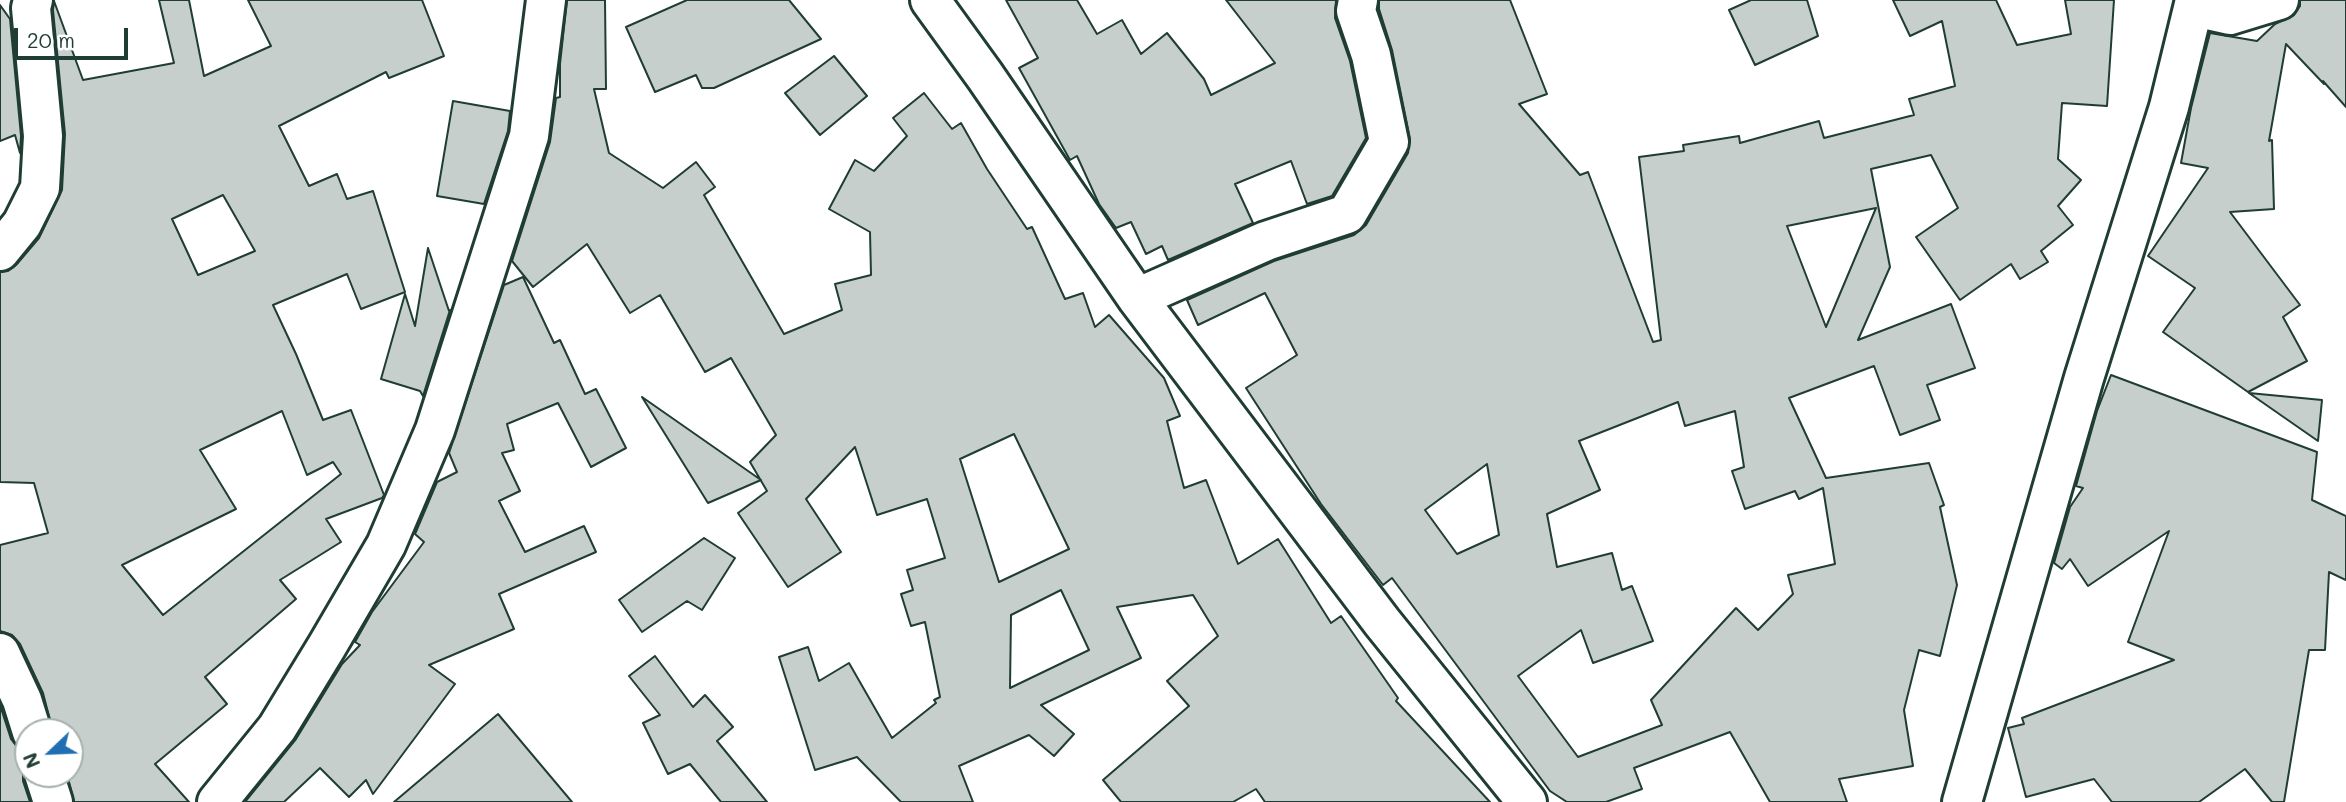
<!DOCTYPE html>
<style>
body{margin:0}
#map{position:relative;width:2346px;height:802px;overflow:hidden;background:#fff;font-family:Mali,sans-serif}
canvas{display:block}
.north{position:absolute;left:14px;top:718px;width:70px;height:70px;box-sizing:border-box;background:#fff;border:2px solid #a5b1ae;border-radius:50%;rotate:247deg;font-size:19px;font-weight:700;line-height:28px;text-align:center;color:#1f3d34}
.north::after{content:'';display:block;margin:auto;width:24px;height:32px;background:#1f6fb2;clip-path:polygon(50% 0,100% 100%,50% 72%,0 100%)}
.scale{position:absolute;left:14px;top:28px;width:114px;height:32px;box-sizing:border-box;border:4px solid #1f3d34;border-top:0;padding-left:9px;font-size:21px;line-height:24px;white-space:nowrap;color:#1f3d34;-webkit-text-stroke:5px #fff;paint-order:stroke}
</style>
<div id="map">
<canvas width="2346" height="802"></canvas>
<div class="north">N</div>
<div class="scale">20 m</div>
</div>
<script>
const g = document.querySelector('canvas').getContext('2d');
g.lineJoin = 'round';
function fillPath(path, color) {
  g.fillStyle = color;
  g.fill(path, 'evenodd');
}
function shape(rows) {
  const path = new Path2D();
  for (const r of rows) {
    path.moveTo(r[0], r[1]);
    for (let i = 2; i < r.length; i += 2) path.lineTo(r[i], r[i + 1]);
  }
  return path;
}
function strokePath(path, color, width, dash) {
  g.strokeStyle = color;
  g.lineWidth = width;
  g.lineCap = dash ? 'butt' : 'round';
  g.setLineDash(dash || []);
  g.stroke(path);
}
const building = shape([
 [159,0,189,0,204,76,271,46,248,0,422,0,444,56,389,78,386,72,279,126,309,186,337,174,347,199,373,191,405,292,361,309,347,274,273,305,296,354,323,420,351,410,384,495,382,498,326,519,341,542,280,580,296,599,205,677,227,704,155,764,189,802,74,802,67,774,70,774,70,732,53,732,43,693,20,644,12,635,0,631,0,545,48,533,34,483,0,482,0,272,8,271,16,265,39,238,62,190,65,134,53,10,54,1,83,80,174,63,159,0],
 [223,195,255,251,198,275,172,219,223,195],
 [282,411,307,475,333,462,341,474,163,615,122,565,236,509,200,450,282,411],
 [567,0,605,0,606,89,594,89,609,153,663,188,696,162,715,187,704,195,784,334,842,310,835,284,871,275,870,232,829,209,855,160,874,171,907,136,893,118,924,93,952,129,961,123,987,169,1027,229,1032,227,1065,299,1083,293,1095,327,1109,315,1164,378,1180,416,1167,421,1184,488,1206,480,1238,564,1278,539,1331,623,1341,616,1398,698,1396,701,1490,802,1265,802,1256,789,1233,802,1121,802,1103,780,1189,706,1167,681,1218,636,1193,595,1117,607,1141,658,1041,705,1074,734,1054,756,1029,735,959,766,973,802,901,802,857,757,815,770,779,657,808,647,819,681,849,663,892,738,936,703,934,700,940,697,925,622,911,626,901,594,913,590,907,570,945,558,927,499,877,515,855,447,806,499,841,552,788,587,738,513,767,491,750,462,776,435,731,358,705,372,660,295,630,313,587,244,533,287,512,261,550,142,556,98,560,97,560,64,567,0],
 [1014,434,1069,549,999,582,960,459,1014,434],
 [1061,590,1089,650,1010,688,1011,615,1061,590],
 [687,0,789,0,821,39,714,88,702,88,696,75,655,92,626,27,687,0],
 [1006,0,1077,0,1097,34,1122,20,1141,54,1167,33,1204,79,1211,95,1275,63,1226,0,1336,0,1335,18,1350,61,1366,138,1332,196,1307,204,1291,161,1235,184,1253,223,1168,260,1162,246,1146,254,1131,222,1116,228,1099,204,1077,156,1070,160,1019,68,1038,58,1006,0],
 [1379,0,1510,0,1547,94,1519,104,1580,175,1588,172,1653,342,1661,340,1639,157,1684,151,1683,145,1739,136,1740,143,1819,121,1824,138,1914,115,1909,99,1955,86,1942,21,1910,36,1893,0,1996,0,2017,45,2071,34,2065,0,2114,0,2107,106,2062,103,2058,159,2081,180,2058,206,2073,225,2041,251,2048,262,2020,279,2011,264,1960,300,1916,237,1958,208,1931,155,1871,169,1890,267,1858,340,1951,304,1975,368,1927,385,1940,420,1900,435,1874,366,1789,398,1826,478,1929,463,1944,505,1940,507,1957,585,1940,656,1919,650,1904,710,1913,766,1839,779,1847,802,1770,802,1730,732,1634,768,1642,789,1606,802,1567,802,1550,791,1392,578,1383,585,1321,504,1246,388,1297,355,1265,293,1198,325,1187,300,1274,261,1354,235,1366,225,1408,153,1410,139,1392,50,1379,9,1379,0],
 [1876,208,1826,327,1787,226,1876,208],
 [1678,402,1685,426,1735,411,1744,467,1732,471,1745,509,1795,491,1799,499,1823,488,1835,564,1788,575,1793,594,1758,630,1736,608,1651,700,1662,725,1578,757,1518,676,1581,630,1593,663,1653,641,1632,586,1622,590,1612,553,1557,567,1547,514,1600,490,1579,441,1678,402],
 [1487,464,1499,535,1457,554,1425,510,1487,464],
 [1751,0,1807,0,1818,36,1755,65,1729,10,1751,0],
 [2300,0,2346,0,2346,107,2323,81,2324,84,2286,44,2269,141,2272,140,2274,209,2230,212,2300,305,2283,317,2307,361,2248,392,2163,332,2195,288,2148,256,2208,168,2181,163,2191,108,2210,33,2257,41,2275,24,2294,15,2300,6,2300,0],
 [0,5,10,19,21,136,20,153,15,135,0,141,0,5],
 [834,56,867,96,820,135,785,93,834,56],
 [453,101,510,111,508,131,484,204,437,196,453,101],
 [428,248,449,311,450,310,423,396,420,391,381,379,405,294,415,326,428,248],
 [523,277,554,343,560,340,585,394,596,389,626,448,591,467,558,403,507,424,514,450,502,453,520,491,499,501,525,552,584,526,596,552,499,594,514,629,429,665,455,684,373,794,366,780,349,797,320,768,284,802,245,802,296,739,342,664,360,645,355,642,372,612,424,542,415,534,437,482,457,472,449,453,504,285,523,277],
 [2111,375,2317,452,2312,500,2346,516,2346,580,2329,572,2325,650,2309,650,2284,802,2272,802,2245,769,2199,802,2112,802,2094,779,2026,797,2008,728,2024,724,2022,718,2174,660,2128,642,2169,531,2088,586,2070,559,2062,569,2054,563,2070,507,2083,488,2076,486,2097,411,2111,375],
 [2249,393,2322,400,2318,441,2249,393],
 [642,397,761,480,708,503,642,397],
 [704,538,735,558,702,610,687,601,642,632,619,600,704,538],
 [655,656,693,707,705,695,733,727,717,741,767,802,721,802,690,764,668,774,643,723,660,715,629,676,655,656],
 [0,705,11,739,18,748,28,753,28,759,23,770,23,781,30,802,0,802,0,705],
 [498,714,572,802,394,802,498,714]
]);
fillPath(building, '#c7cfcc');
strokePath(building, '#1f3d34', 2);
const minor = shape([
 [930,0,985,76,1137,298,1382,622,1527,802],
 [2194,7,2230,15,2279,0],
 [0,251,22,224,40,188,43,136,31,8,33,0],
 [1137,298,1266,241,1347,214,1389,142,1371,55,1356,11,1358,0],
 [0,653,22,700,32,732],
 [44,774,53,802],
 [217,802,277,728,327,646,386,545,435,430,529,136,546,0]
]);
const major = shape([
 [1962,802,2084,378,2169,107,2195,0]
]);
strokePath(minor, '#1f3d34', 44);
strokePath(major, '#1f3d34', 44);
strokePath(minor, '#fff', 38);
strokePath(major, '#fff', 38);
</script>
